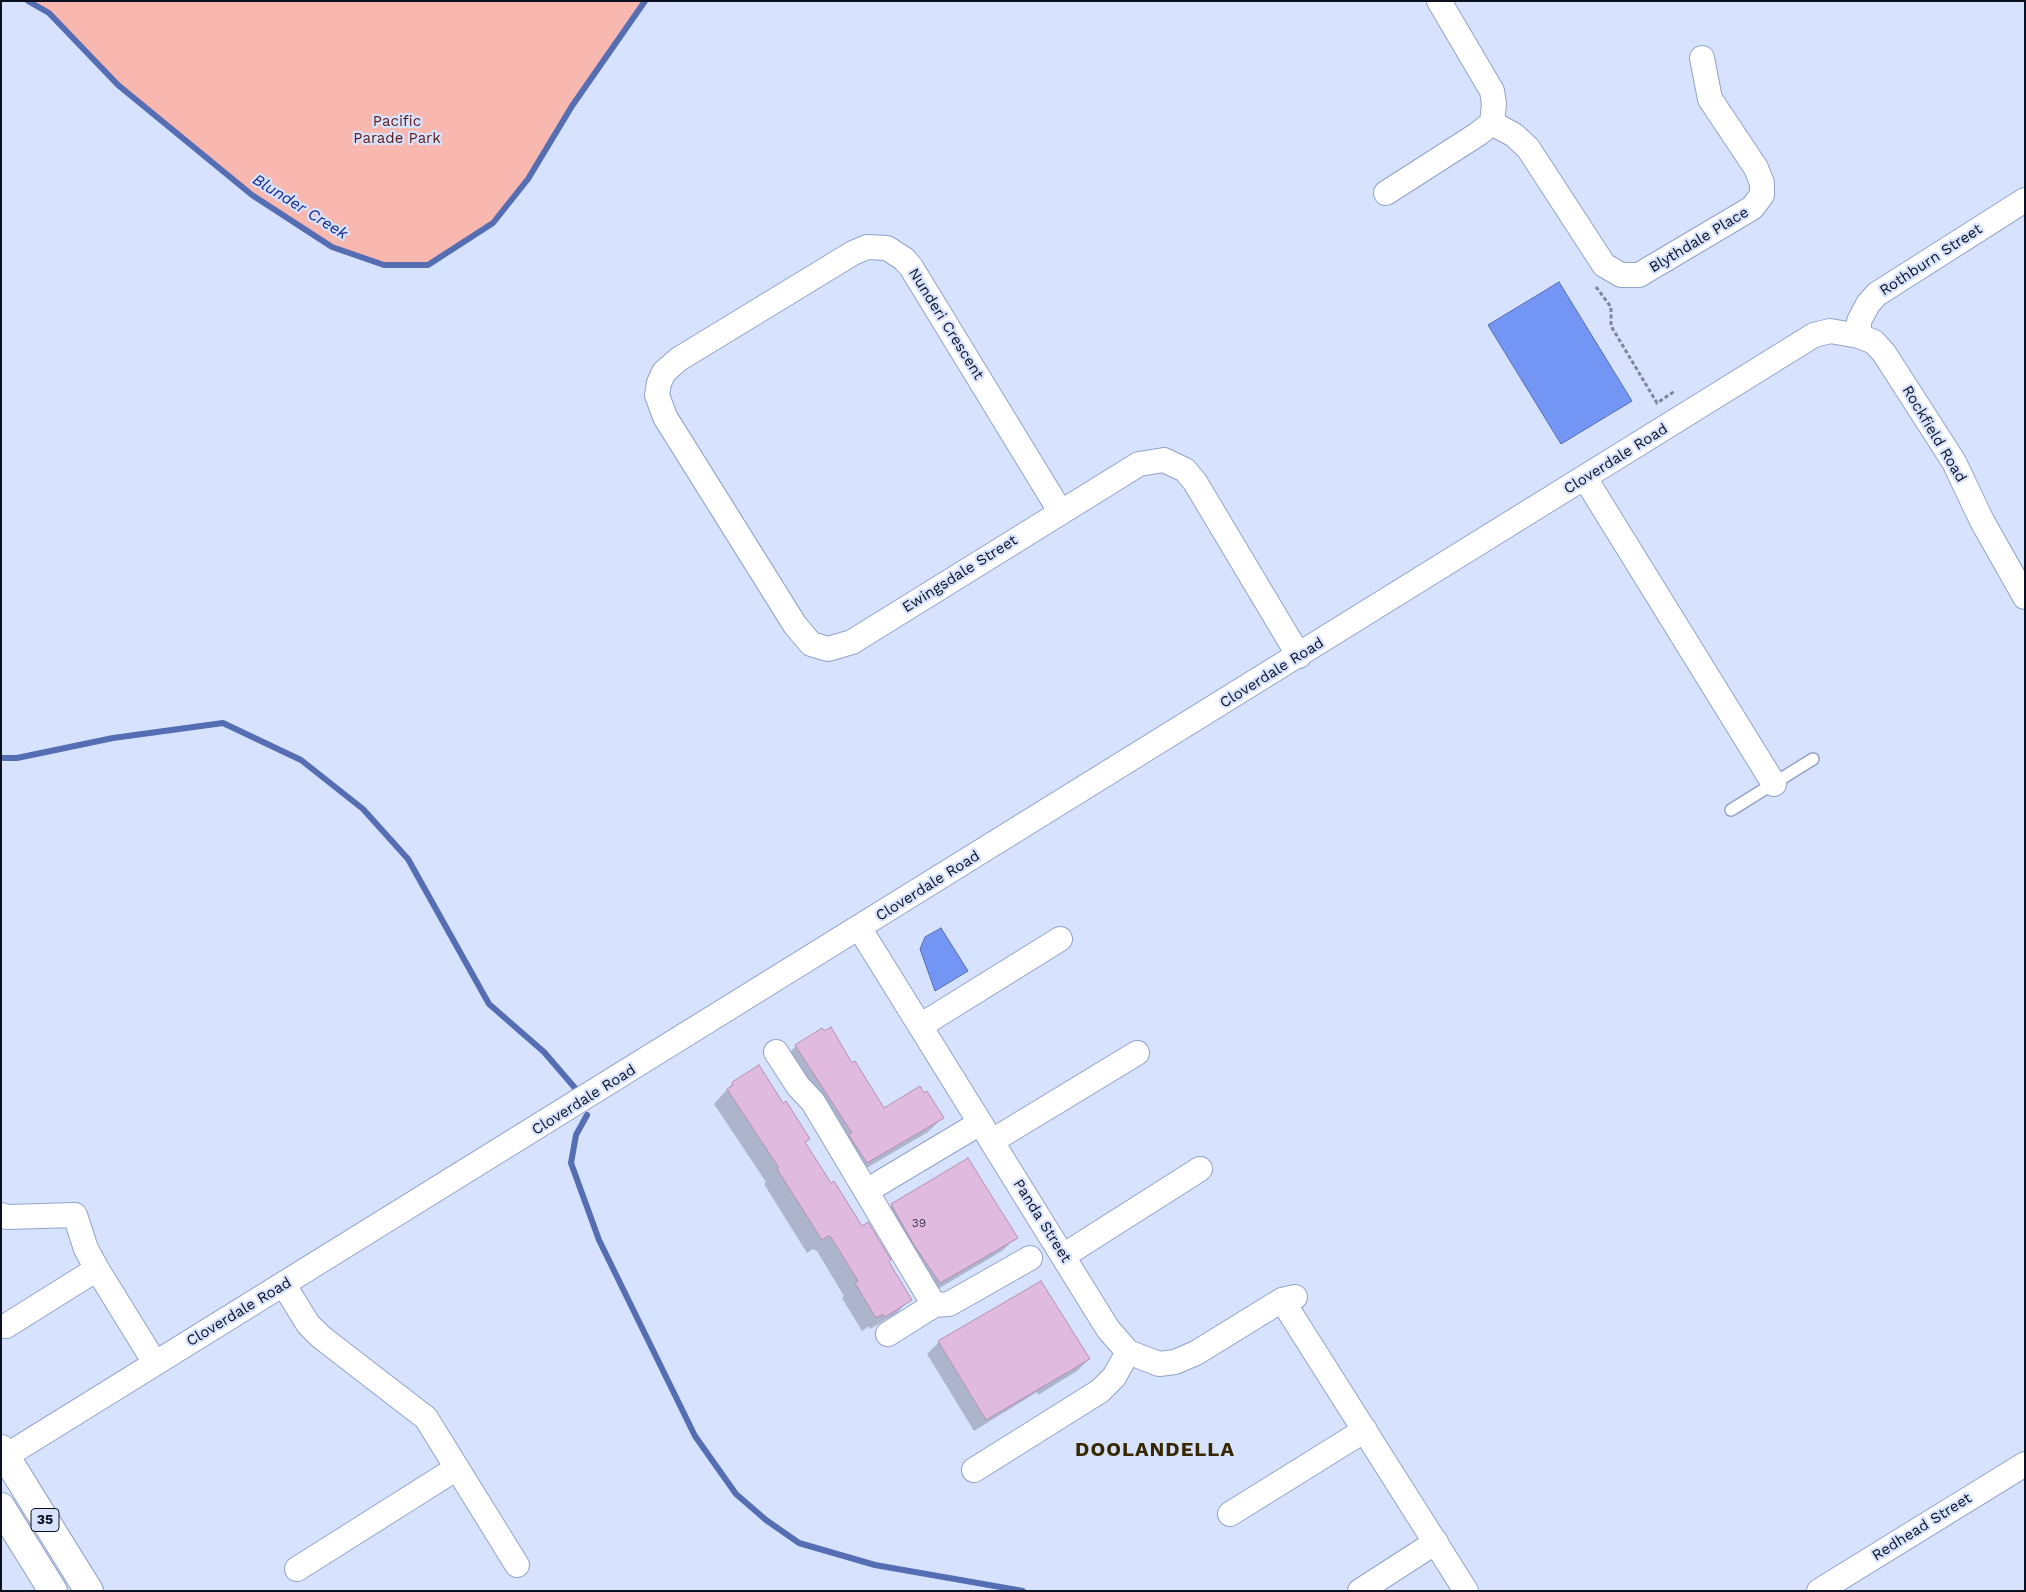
<!DOCTYPE html>
<style>
body{margin:0}
#map{position:relative;width:2026px;height:1592px;overflow:hidden;background:#d7e3fe;font-family:"Work Sans",sans-serif}
canvas{display:block}
.frame{position:absolute;inset:0;border:2px solid #0a101f;pointer-events:none}
</style>
<div id="map">
<canvas width="2026" height="1592"></canvas>
<div class="frame"></div>
</div>
<script>
const g = document.querySelector('canvas').getContext('2d');
g.lineJoin = 'round';
function fillPath(path, color) {
  g.fillStyle = color;
  g.fill(path, 'evenodd');
}
function shape(rows) {
  const path = new Path2D();
  for (const r of rows) {
    path.moveTo(r[0], r[1]);
    for (let i = 2; i < r.length; i += 2) path.lineTo(r[i], r[i + 1]);
  }
  return path;
}
function strokePath(path, color, width, dash) {
  g.strokeStyle = color;
  g.lineWidth = width;
  g.lineCap = dash ? 'butt' : 'round';
  g.setLineDash(dash || []);
  g.stroke(path);
}
function write(font, color, halo, rows, align = 'center') {
  g.font = font + ' "Work Sans",sans-serif';
  g.lineWidth = 4.5;
  g.setLineDash([]);
  g.textBaseline = 'middle';
  g.strokeStyle = halo;
  g.fillStyle = color;
  for (const [text, x, y, turn = 0] of rows) {
    g.save();
    g.translate(x, y);
    g.rotate((+turn || 0) * Math.PI / 180);
    g.textAlign = isNaN(turn) ? turn : align;
    if (halo) g.strokeText(text, 0, 0);
    g.fillText(text, 0, 0);
    g.restore();
  }
}
fillPath(shape([
 [28,1,645,1,572,106,528,179,493,223,428,265,384,265,332,247,252,195,118,85,49,13]
]), '#f8b8b0');
const water = shape([
 [1559,282,1632,401,1561,444,1488,325,1559,282],
 [941,928,968,971,935,991,920,949,925,937,941,928]
]);
fillPath(water, '#7395f3');
strokePath(water, '#546db3', 1);
fillPath(shape([
 [796,1046,852,1065,884,1110,942,1118,928,1132,853,1176,782,1060],
 [733,1083,782,1104,808,1139,804,1143,831,1185,887,1262,910,1299,897,1313,870,1329,869,1326,862,1331,842,1298,844,1296,817,1251,813,1249,807,1253,764,1184,766,1182,714,1104],
 [892,1205,1016,1237,1002,1251,926,1296,878,1219],
 [939,1342,1089,1359,1077,1371,1038,1395,1037,1392,974,1431,927,1354]
]), '#0003');
strokePath(shape([
 [28,1,49,13,118,85,252,195,332,247,384,265,428,265,493,223,528,179,572,106,645,1],
 [1,758,17,758,113,738,223,723,301,760,363,809,408,859,489,1004,544,1052,575,1088],
 [587,1115,576,1135,571,1163,599,1240,695,1436,736,1494,766,1520,799,1543,875,1565,1023,1591]
]), '#546db3', 6);
const building = shape([
 [831,1027,852,1063,855,1061,884,1108,920,1086,924,1093,927,1091,944,1118,867,1163,849,1135,852,1133,848,1127,795,1045,822,1028,824,1031,831,1027],
 [759,1065,783,1103,786,1101,810,1139,805,1142,831,1183,834,1181,862,1226,868,1222,891,1260,889,1262,912,1300,885,1317,883,1314,876,1318,855,1283,858,1281,831,1237,828,1236,822,1240,777,1169,779,1168,727,1089,733,1085,732,1082,759,1065],
 [968,1158,1018,1238,940,1283,914,1245,891,1204,968,1158],
 [1041,1281,1090,1359,986,1420,938,1341,1041,1281]
]);
fillPath(building, '#e0badf');
strokePath(building, '#b48fb2', 1);
const service = shape([
 [1731,810,1813,759]
]);
const minor = shape([
 [1439,1,1492,91,1494,104,1492,123],
 [1492,123,1514,135,1528,148,1604,265,1621,275,1639,275,1752,208,1762,195,1762,183,1756,168,1710,99,1702,58],
 [1386,193,1478,134,1492,123],
 [1859,336,1859,321,1868,304,1877,294,2025,200],
 [1585,478,1774,784],
 [1060,511,911,267,904,259,887,248,867,247,853,253,679,359,664,372,659,383,657,395,665,417,795,625,811,644,828,649,852,642,1139,464,1164,460,1185,470,1195,482,1299,656],
 [860,929,1108,1329,1128,1352,1159,1364,1175,1362,1196,1353,1282,1300,1295,1297],
 [920,1026,1060,939],
 [776,1052,798,1086,813,1102,934,1305],
 [992,1141,1137,1053],
 [868,1190,980,1123],
 [1,1215,7,1217,75,1215,86,1249,97,1269,155,1363],
 [1063,1256,1200,1169],
 [284,1285,308,1324,321,1337,426,1418,517,1565],
 [1282,1300,1466,1591],
 [6,1326,97,1269],
 [888,1334,934,1305,949,1304,1030,1258],
 [1,1459,1814,335,1830,331,1859,336,1874,342,1884,353,1954,462,1982,521,2025,597],
 [974,1470,1100,1391,1114,1377,1128,1352],
 [1230,1514,1365,1430],
 [297,1569,457,1468],
 [1360,1591,1436,1542],
 [1819,1591,2025,1464]
]);
const primary = shape([
 [1,1449,89,1591],
 [1,1507,53,1591]
]);
strokePath(service, '#90a2cc', 14);
strokePath(minor, '#90a2cc', 26);
strokePath(primary, '#90a2cc', 30);
strokePath(shape([
 [1596,287,1611,307,1611,326,1657,403,1675,391]
]), '#7d869c', 3, [4, 2.5]);
strokePath(service, '#fff', 11);
strokePath(minor, '#fff', 24);
strokePath(primary, '#fff', 28);
write('12px', '#403a4f', null, [
 ["39",919,1223]
]);
for (const [x, y, w] of [
 [45,1520,28]
]) {
  const box = new Path2D();
  box.roundRect(x - w / 2, y - 11.5, w, 23, 4);
  g.fillStyle = '#d7e3fe';
  g.fill(box);
  strokePath(box, '#0a101f', 1);
}
write('bold 14px', '#0a101f', null, [
 ["35",45,1520]
]);
write('15px', '#601915', '#d7e3fe', [
 ["Pacific",397,122],
 ["Parade Park",397,139]
]);
write('15px', '#0a101f', '#d7e3fe', [
 ["Blythdale Place",1699,240,-31],
 ["Rothburn Street",1931,260,-33],
 ["Nunderi Crescent",946,324,58],
 ["Rockfield Road",1934,434,59],
 ["Cloverdale Road",1616,459,-32],
 ["Ewingsdale Street",960,574,-32],
 ["Cloverdale Road",1272,673,-32],
 ["Cloverdale Road",928,886,-32],
 ["Cloverdale Road",584,1100,-32],
 ["Panda Street",1042,1221,58],
 ["Cloverdale Road",239,1312,-31],
 ["Redhead Street",1922,1527,-32]
]);
write('italic 16px', '#172a95', '#d7e3fe', [
 ["Blunder Creek",300,207,32]
]);
g.letterSpacing = '1px';
write('bold 20px', '#372800', '#d7e3fe', [
 ["DOOLANDELLA",1155,1450]
]);
g.letterSpacing = '0px';
</script>
